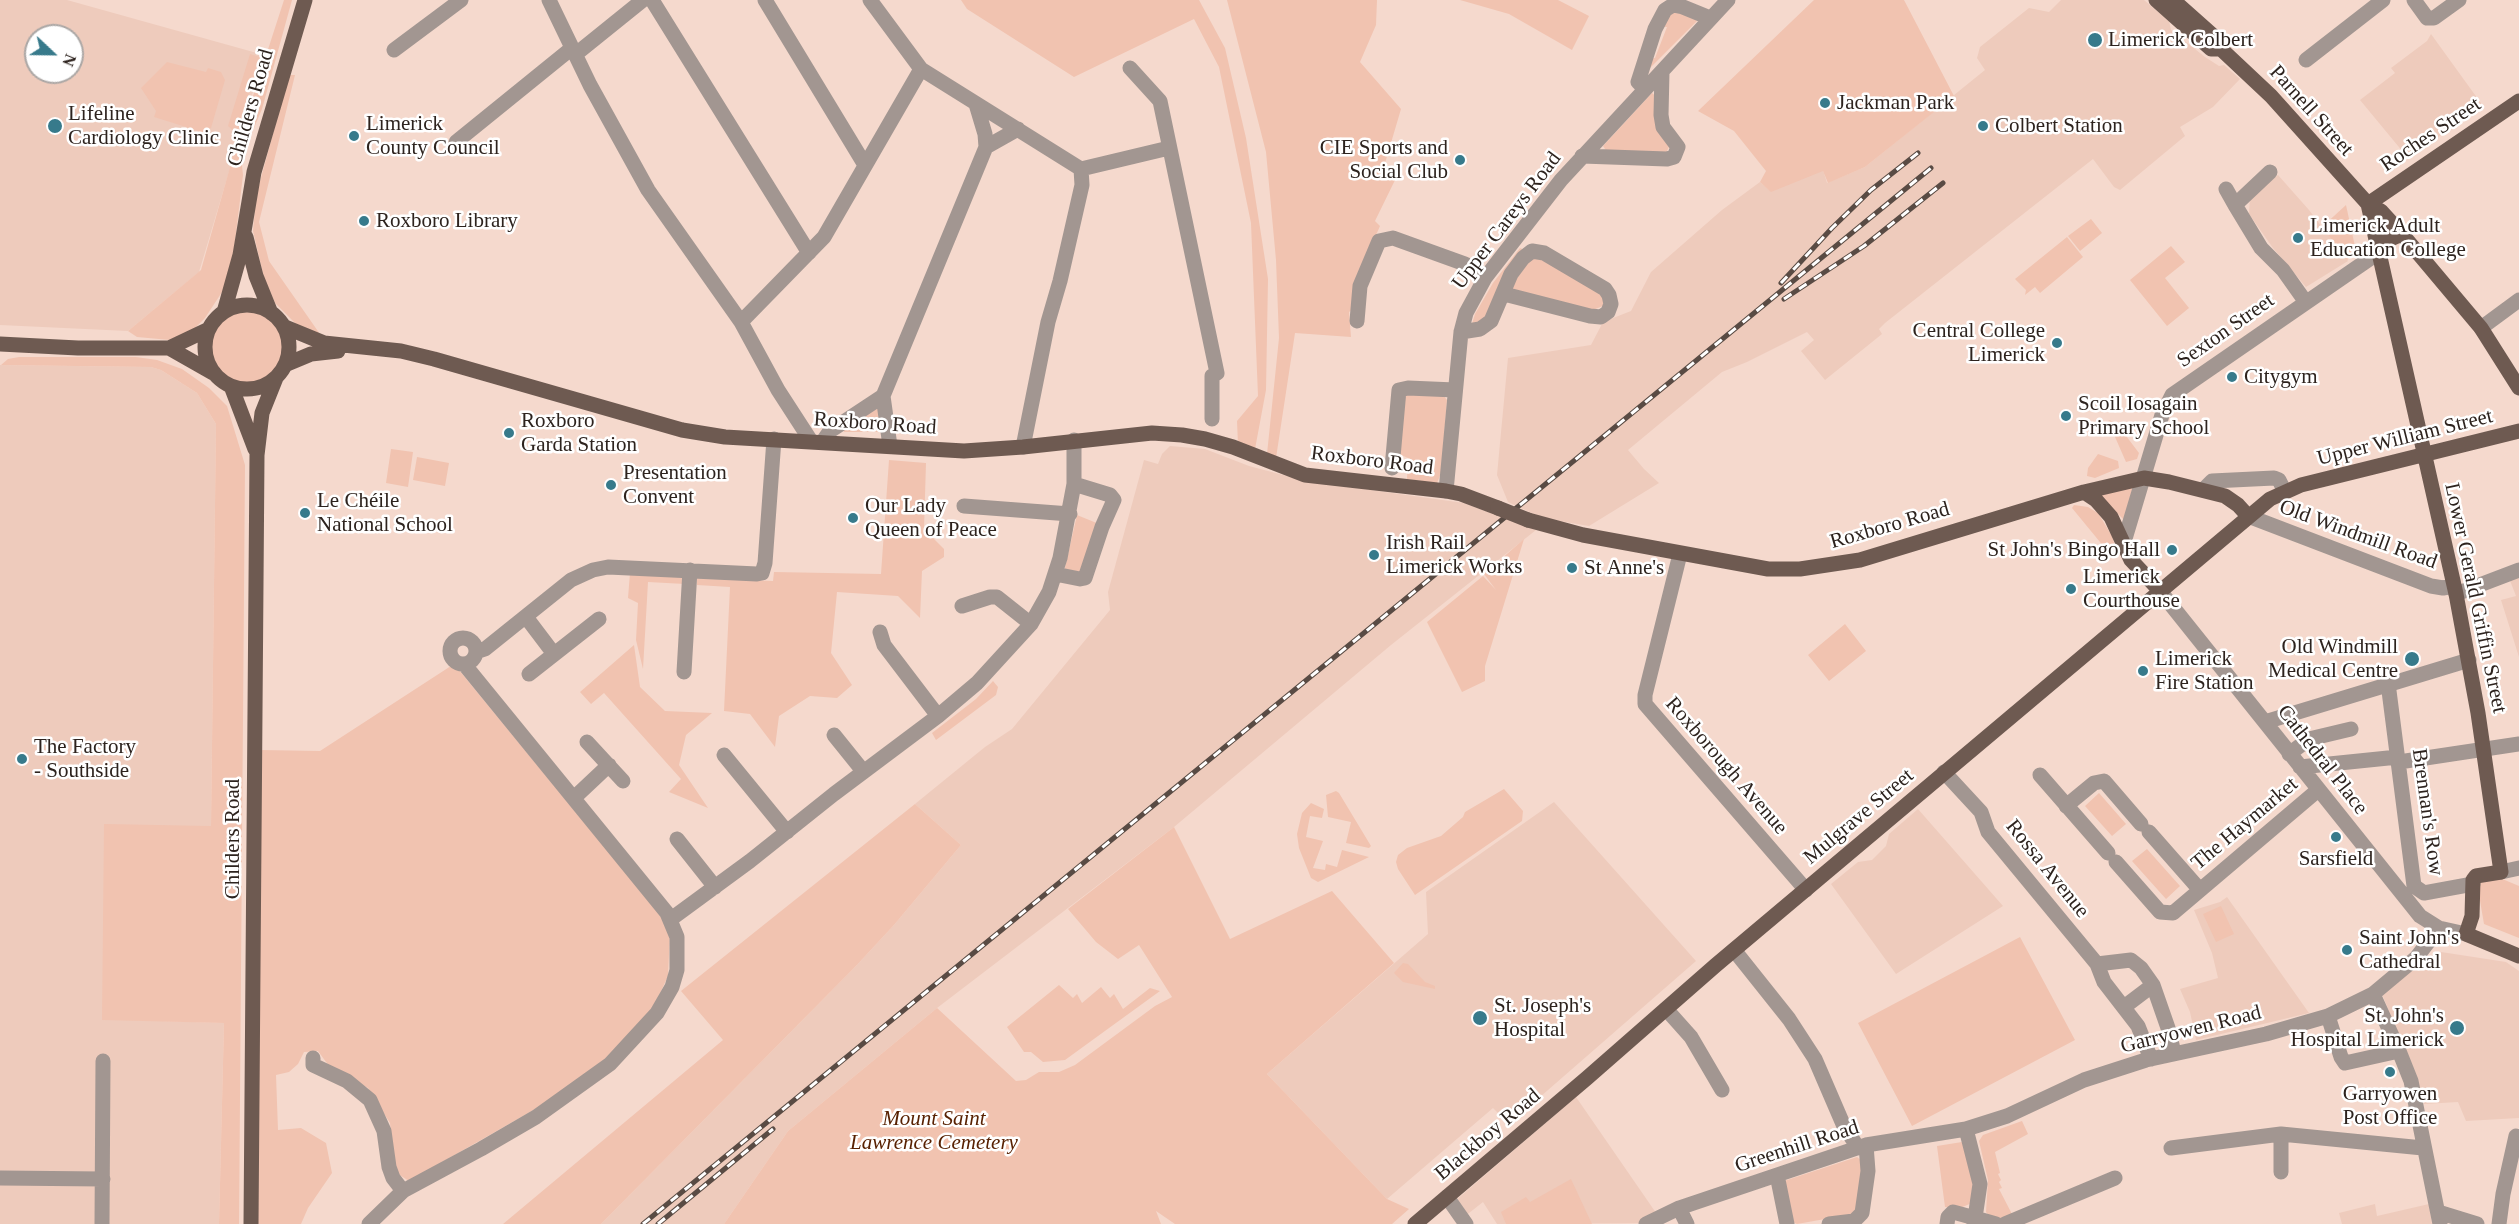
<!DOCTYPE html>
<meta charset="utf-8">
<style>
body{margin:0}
#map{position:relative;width:2519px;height:1224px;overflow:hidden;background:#f5d9cd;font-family:"Times New Roman",serif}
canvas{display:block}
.north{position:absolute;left:24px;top:24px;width:60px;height:60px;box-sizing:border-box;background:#fff;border:2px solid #aba7a5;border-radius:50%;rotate:112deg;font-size:16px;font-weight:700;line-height:24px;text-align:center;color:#2d231e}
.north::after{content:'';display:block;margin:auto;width:21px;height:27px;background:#377a8b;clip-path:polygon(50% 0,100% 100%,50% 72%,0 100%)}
</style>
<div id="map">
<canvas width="2519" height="1224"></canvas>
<div class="north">N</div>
</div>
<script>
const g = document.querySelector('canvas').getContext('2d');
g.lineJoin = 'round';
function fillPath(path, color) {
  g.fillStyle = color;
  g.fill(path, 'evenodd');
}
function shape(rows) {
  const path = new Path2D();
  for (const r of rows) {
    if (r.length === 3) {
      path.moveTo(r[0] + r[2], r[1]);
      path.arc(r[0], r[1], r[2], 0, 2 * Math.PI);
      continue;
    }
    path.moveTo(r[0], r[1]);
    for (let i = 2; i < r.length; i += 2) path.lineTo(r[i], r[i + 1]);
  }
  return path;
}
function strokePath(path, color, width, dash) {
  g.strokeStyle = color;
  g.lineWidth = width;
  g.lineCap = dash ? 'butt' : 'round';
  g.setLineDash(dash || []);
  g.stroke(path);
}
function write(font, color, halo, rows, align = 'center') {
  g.font = font + ' "Times New Roman",serif';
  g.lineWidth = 5;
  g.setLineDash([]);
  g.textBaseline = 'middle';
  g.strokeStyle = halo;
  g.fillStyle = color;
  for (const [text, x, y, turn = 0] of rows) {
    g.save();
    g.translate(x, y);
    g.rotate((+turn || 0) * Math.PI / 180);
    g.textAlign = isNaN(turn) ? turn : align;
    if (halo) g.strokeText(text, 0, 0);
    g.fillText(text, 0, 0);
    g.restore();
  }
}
fillPath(shape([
 [0,0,67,0,264,55,199,272,128,331,0,325],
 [36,36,72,36,72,72,36,72],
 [2061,0,2144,0,2169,21,2171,30,2205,57,2219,66,2224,65,2240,79,2213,107,2180,127,2185,136,2120,190,2114,187,2093,159,1885,323,1879,329,1882,334,1825,380,1801,351,1814,340,1807,332,1747,362,1722,372,1628,450,1644,469,1659,483,1589,526,1542,518,1508,502,1497,475,1508,358,1591,345,1603,322,1631,311,1651,272,1722,210,1760,182,1771,191,1823,170,1827,183,1865,167,1985,70,1977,58,1980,47,2029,8,2049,12],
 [2431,34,2483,106,2408,158,2360,100,2395,73,2391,68,2427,41],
 [2278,175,2309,210,2348,261,2306,287,2273,248,2249,214,2250,197],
 [0,365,151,367,161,370,197,393,216,424,211,826,102,1019,224,1023,219,1224,0,1224],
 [1170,446,1205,449,1249,466,1306,481,1464,503,1536,530,1391,645,1174,827,937,1008,788,1131,724,1224,601,1224,856,966,894,925,961,845,915,804,985,747,1012,729,1110,610,1108,592,1144,460,1158,464,1162,454],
 [2519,574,2519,657,2501,600,2516,596,2509,578],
 [1554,802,1696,961,1509,1124,1493,1108,1387,1199,1267,1074,1428,934,1426,892],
 [1918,809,2003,906,1896,974,1831,884,1858,862,1872,860,1886,846,1889,834],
 [2227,897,2309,1013,2196,1040,2190,1012,2180,989,2218,978,2212,953,2194,910,2220,902],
 [2441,952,2506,962,2519,971,2519,1118,2466,1121,2458,1102,2424,1104,2410,1062,2382,994,2421,962],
 [1576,1097,1663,1223,1497,1224,1483,1202,1464,1217,1455,1201],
 [2375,1204,2377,1216,2429,1204,2432,1224,2342,1224,2339,1213]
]), '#eecbbc');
fillPath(shape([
 [284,0,292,0,262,109,251,135,240,136],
 [961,0,1199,0,1225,48,1246,138,1268,279,1266,390,1255,449,1238,444,1237,421,1258,396,1251,223,1219,67,1194,19,1074,77,967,9],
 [1227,0,1377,0,1376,25,1360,62,1401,109,1383,170,1397,176,1375,221,1380,226,1358,276,1354,308,1349,312,1351,337,1295,333,1276,458,1267,454,1279,338,1276,260,1266,152],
 [1460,0,1558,0,1589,16,1572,50,1509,14],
 [1814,0,1904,0,1954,96,1865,167,1828,183,1823,171,1771,192,1760,182,1766,171,1734,131,1698,111],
 [1666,12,1694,15,1697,21,1649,69,1646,59,1655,58,1667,27,1659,27],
 [250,54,260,57,237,134,228,126],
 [167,62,206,72,208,68,221,72,225,80,211,128,202,132,154,117,156,111,141,88],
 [289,75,295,75,259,222,269,261,322,337,296,324,275,303,264,278,253,231,256,196],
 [1652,93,1657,97,1670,145,1666,153,1607,152,1603,146],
 [234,153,241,156,243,175,234,250,226,286,205,318,194,329,170,340,137,337,128,331,201,270],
 [2346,205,2356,251,2347,260,2322,227],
 [2091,219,2102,233,2080,251,2068,236],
 [2067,237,2083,257,2040,293,2035,287,2025,295,2026,290,2015,279],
 [2171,246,2185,262,2165,278,2189,308,2167,326,2130,280],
 [1520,248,1525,250,1482,322,1471,327,1475,314,1493,283],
 [1536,255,1600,293,1604,298,1603,306,1593,310,1512,291,1515,277],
 [247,348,36],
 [19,357,136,357,157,360,182,369,209,388,227,406,245,465,239,1224,219,1224,224,1023,102,1020,104,824,211,826,216,424,197,393,161,370,151,367,1,365,8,359],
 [1409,394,1443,395,1447,400,1441,473,1437,483,1407,479,1408,458,1399,454,1405,396],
 [878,406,880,430,878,432,844,432,843,427],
 [2110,420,2115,426,2117,424,2139,453,2137,459,2126,462,2108,421],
 [391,449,413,452,408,487,386,483],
 [2098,454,2118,461,2119,468,2095,478,2087,476,2088,468],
 [417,457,449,463,445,486,413,480],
 [889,460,926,463,924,529,944,549,944,557,922,571,920,618,898,596,837,592,831,653,852,685,837,698,810,696,779,716,775,747,750,714,724,711,730,587,697,585,697,578,773,581,774,572,881,574],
 [2133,487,2124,520,2101,497,2101,493],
 [2074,505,2088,507,2098,513,2112,536,2116,549,2109,553,2072,508],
 [1077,515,1099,524,1083,573,1064,572],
 [1524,539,1485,666,1485,681,1462,692,1427,622,1483,576,1496,590,1484,574],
 [630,573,686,576,685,584,648,582,643,669,636,640,638,603,628,598],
 [1845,624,1866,651,1829,681,1808,655],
 [634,645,640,687,665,711,712,713,686,735,679,765,708,808,669,792,681,779,604,693,591,704,580,692],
 [454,664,662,917,670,932,668,976,657,1000,643,1022,607,1058,537,1108,409,1181,395,1172,390,1123,368,1088,329,1066,318,1051,304,1052,298,1064,289,1072,276,1075,278,1130,301,1128,326,1143,332,1173,308,1208,301,1224,258,1224,260,750,320,751],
 [993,681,998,687,996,695,936,740,932,733,976,699],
 [1504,789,1523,811,1522,821,1415,895,1398,869,1396,862,1398,855,1407,848,1441,836,1463,817,1465,812],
 [1336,791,1339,793,1371,846,1369,848,1346,843,1351,822,1328,817,1326,795],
 [2099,793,2126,824,2112,836,2085,806],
 [1311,803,1324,809,1322,818,1310,816,1306,837,1323,841,1313,868,1325,870,1326,864,1337,867,1342,850,1369,857,1318,882,1311,878,1299,848,1297,834,1302,813],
 [915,804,961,845,894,925,856,966,601,1224,503,1224,723,1040,681,991],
 [1174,827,1230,939,1332,891,1394,963,1267,1074,1387,1199,1409,1209,1392,1224,1175,1224,1156,1211,1161,1224,724,1224,788,1131,937,1008,1016,1081,1026,1080,1039,1072,1059,1072,1075,1065,1155,1006,1172,997,1139,945,1118,959,1096,942,1068,909],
 [2147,849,2180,886,2166,899,2132,861],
 [2500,878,2519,886,2519,938,2484,924,2478,889,2479,885,2481,881],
 [2221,906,2234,934,2216,942,2203,914],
 [2020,937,2075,1040,1912,1126,1858,1023],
 [1403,963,1408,964,1425,982,1435,986,1435,989,1403,982,1394,973],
 [1059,985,1073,998,1077,994,1082,1003,1101,987,1110,998,1114,994,1123,1009,1150,988,1160,991,1065,1060,1043,1062,1031,1052,1024,1052,1007,1027],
 [2022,1121,2028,1134,1995,1152,2000,1173,1998,1174,2001,1180,1999,1182,2002,1188,1999,1189,2013,1216,2002,1220,1990,1217,1986,1212,1988,1180,1979,1141,1983,1135],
 [1962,1142,1973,1179,1972,1203,1960,1208,1945,1207,1937,1146],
 [1857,1157,1862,1161,1858,1207,1853,1214,1797,1224,1791,1221,1784,1181],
 [1571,1179,1592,1224,1506,1224,1501,1212,1526,1197,1530,1202]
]), '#f1c3b0');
strokePath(shape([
 [549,0,590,85,648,190,741,322,778,390,811,441],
 [652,0,809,253],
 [765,0,865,165],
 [870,0,921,69,1081,169,1169,148],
 [2414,0,2427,18,2434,18,2459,0],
 [394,50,461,0],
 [576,54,643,0],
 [2306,60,2383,0],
 [1130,68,1160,101,1217,373,1212,376,1212,419],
 [1645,89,1638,82,1655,29,1665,10,1673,5,1683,7,1710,18],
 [456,142,572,48],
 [986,147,1018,129],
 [1582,156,1667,159,1674,157,1678,147,1663,127,1661,115,1662,72],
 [2270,172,2235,205,2261,248,2283,270,2305,301],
 [2226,189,2235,205],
 [1357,321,1360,286,1379,241,1393,238,1465,264,1485,278],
 [741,322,824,237,921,69],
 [2481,328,2519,300],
 [1461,332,1480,329,1491,321,1511,274,1523,258,1532,251,1544,253,1605,289,1609,295,1611,304,1608,312,1601,317,1590,316,1504,294],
 [823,441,830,431,883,396],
 [890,446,883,396,986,147,985,134,976,104],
 [1023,447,1048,322,1060,281,1082,185,1081,169],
 [1392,468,1399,390,1408,388,1455,390],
 [2203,490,2212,481,2274,478,2279,480,2284,490],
 [1446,491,1461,332,1466,313,1485,278,1561,180,1728,0],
 [964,506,1070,514],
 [2248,516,2431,586,2443,588,2454,586],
 [2124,542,2162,415,2172,395,2378,253],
 [1680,554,1645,695,1645,704,1806,890],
 [1055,574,1080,579,1085,578,1102,527,1114,500,1110,495,1074,484],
 [2160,591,2420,916,2439,928,2466,934],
 [2456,594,2519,570],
 [962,606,990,597,997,597,1031,624],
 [526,617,554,654],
 [880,632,884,645,938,716],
 [463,651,13],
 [476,652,485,649,571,580,593,570,608,567,757,574,762,573,765,563,774,439],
 [684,672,690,570],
 [529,674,599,619],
 [2388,683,2414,886,2424,893,2473,884],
 [2265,722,2469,660],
 [834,735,863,771],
 [587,742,623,781],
 [2289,754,2309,739,2351,729],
 [724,755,787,832],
 [2399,762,2519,744],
 [2300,767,2398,757],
 [1944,772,1981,812,1988,832,2097,964,2104,982,2138,1026,2151,1059],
 [2040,775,2108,853],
 [575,797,609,765],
 [2066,806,2094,783,2104,781,2141,824],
 [2149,832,2200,890],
 [677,839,715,887],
 [2116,862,2160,912,2173,913,2318,790],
 [2501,872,2519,868],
 [671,919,750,861,834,794,938,716,977,683,1031,624,1049,592,1060,558,1074,484,1074,440],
 [1734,950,1789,1019,1815,1059,1843,1124,1858,1148],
 [2097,964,2131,960,2141,968,2153,985],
 [2373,994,2399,1051,2411,1081,2440,1224],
 [2124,1007,2153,985,2168,1028,2174,1053],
 [1666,1009,1691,1037,1722,1090],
 [2328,1016,2341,1057,2345,1063,2399,1051],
 [313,1058,313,1065,347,1081,370,1100,384,1131,389,1167,393,1178,403,1191],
 [2281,1134,2281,1172],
 [2171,1148,2281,1134,2423,1148],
 [1777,1175,1787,1224],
 [0,1178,103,1179],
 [1447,1197,1466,1224],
 [1679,1208,1687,1224],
 [2438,1212,2477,1224],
 [102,1224,103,1061],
 [369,1224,403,1191,481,1149,536,1117,610,1064,657,1013,672,987,677,970,677,937,667,913,464,664],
 [1646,1224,1679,1208,1866,1145,1966,1129,2007,1116,2084,1080,2146,1060,2266,1034,2328,1016,2373,994,2416,958,2439,928],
 [1829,1224,1854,1221,1862,1213,1868,1171,1866,1145],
 [1947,1224,1948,1217,1953,1212,1975,1218,1980,1184,1966,1129],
 [1974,1224,1975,1218,1996,1224],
 [2005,1224,2115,1178],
 [2499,1224,2503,1194,2516,1136]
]), '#a29691', 15);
strokePath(shape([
 [2156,0,2211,49,2221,49],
 [2173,0,2217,39,2221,49,2271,96,2368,204,2381,211,2402,234,2481,328,2519,388],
 [2368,204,2456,594,2478,713,2501,872,2476,876,2473,880,2472,916,2466,934,2519,956],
 [2368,204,2519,101],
 [246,237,256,276,271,313],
 [2378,253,2384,242,2402,234],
 [247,347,42],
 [224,312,240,255,254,172,305,0],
 [285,327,324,343,401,351,434,359,682,430,725,437,964,451,1023,447,1152,433,1182,435,1205,439,1233,447,1305,475,1446,491,1461,494,1498,508],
 [0,344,78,348,169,348,209,329],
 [169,348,213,373],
 [287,364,311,354,338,351],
 [231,386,255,449],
 [2084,492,2096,500,2111,517,2131,560,2160,591],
 [1528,520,1583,535,1768,569,1800,569,1860,560,2084,492,2144,478,2169,482,2225,496,2238,505,2248,516],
 [251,1224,257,455,262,413,276,378],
 [1415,1224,1587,1078,1716,965,2270,499,2301,485,2519,431]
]), '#6e5a51', 15);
const rail = shape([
 [1781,283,1832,228,1871,190,1918,153],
 [1784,299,1864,246,1943,183],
 [643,1224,1931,168],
 [658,1224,773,1129]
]);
strokePath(rail, '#594b44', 5);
strokePath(rail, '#fff', 3, [9]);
strokePath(shape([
 [1498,508,1528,520]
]), '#6e5a51', 15);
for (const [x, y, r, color] of [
 [2095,40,8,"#377a8b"],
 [1825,103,6,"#377a8b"],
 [55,126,8,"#377a8b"],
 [1983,126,6,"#377a8b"],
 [354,136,6,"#377a8b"],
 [1460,160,6,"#377a8b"],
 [364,221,6,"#377a8b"],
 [2298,238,6,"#377a8b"],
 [2057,343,6,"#377a8b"],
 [2232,377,6,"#377a8b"],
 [2066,416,6,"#377a8b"],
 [509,433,6,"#377a8b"],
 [611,485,6,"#377a8b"],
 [305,513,6,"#377a8b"],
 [853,518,6,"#377a8b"],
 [2172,550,6,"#377a8b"],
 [1374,555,6,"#377a8b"],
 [1572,568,6,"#377a8b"],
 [2071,589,6,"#377a8b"],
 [2412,659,8,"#377a8b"],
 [2143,671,6,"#377a8b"],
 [22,759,6,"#377a8b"],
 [2336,837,6,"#377a8b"],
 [2347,950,6,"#377a8b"],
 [1480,1018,8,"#377a8b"],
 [2457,1028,8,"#377a8b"],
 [2390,1072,6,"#377a8b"]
]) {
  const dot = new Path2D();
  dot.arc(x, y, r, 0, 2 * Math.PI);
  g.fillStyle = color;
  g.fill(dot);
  strokePath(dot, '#fff', 2);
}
write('21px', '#2d231e', '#fff', [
 ["Limerick Colbert",2108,40],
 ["Jackman Park",1837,103],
 ["Lifeline",68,114],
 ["Cardiology Clinic",68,138],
 ["Limerick",366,124],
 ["County Council",366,148],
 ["Colbert Station",1995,126],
 ["CIE Sports and",1448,148,"right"],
 ["Social Club",1448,172,"right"],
 ["Roxboro Library",376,221],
 ["Limerick Adult",2310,226],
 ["Education College",2310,250],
 ["Central College",2045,331,"right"],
 ["Limerick",2045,355,"right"],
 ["Citygym",2244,377],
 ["Scoil Iosagain",2078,404],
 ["Primary School",2078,428],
 ["Roxboro",521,421],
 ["Garda Station",521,445],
 ["Presentation",623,473],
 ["Convent",623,497],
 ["Le Chéile",317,501],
 ["National School",317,525],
 ["Our Lady",865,506],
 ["Queen of Peace",865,530],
 ["Irish Rail",1386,543],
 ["Limerick Works",1386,567],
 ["St John's Bingo Hall",2160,550,"right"],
 ["St Anne's",1584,568],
 ["Limerick",2083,577],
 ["Courthouse",2083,601],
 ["Old Windmill",2398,647,"right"],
 ["Medical Centre",2398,671,"right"],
 ["Limerick",2155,659],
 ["Fire Station",2155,683],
 ["The Factory",34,747],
 ["- Southside",34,771],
 ["Sarsfield",2336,859,"center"],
 ["Saint John's",2359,938],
 ["Cathedral",2359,962],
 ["St. Joseph's",1494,1006],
 ["Hospital",1494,1030],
 ["St. John's",2444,1016,"right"],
 ["Hospital Limerick",2444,1040,"right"],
 ["Garryowen",2390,1094,"center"],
 ["Post Office",2390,1118,"center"]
], 'left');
write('21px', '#2d231e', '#fff', [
 ["Childers Road",251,108,-74],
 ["Parnell Street",2311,111,48],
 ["Roches Street",2431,135,-34],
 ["Upper Careys Road",1507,221,-53],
 ["Sexton Street",2226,331,-35],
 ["Roxboro Road",875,424,4],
 ["Upper William Street",2405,438,-14],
 ["Roxboro Road",1372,461,7],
 ["Roxboro Road",1890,526,-16],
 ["Old Windmill Road",2358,535,20],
 ["Lower Gerald Griffin Street",2475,598,78],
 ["Cathedral Place",2322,760,52],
 ["Roxborough Avenue",1726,766,49],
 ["Brennan's Row",2427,812,82],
 ["Mulgrave Street",1859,817,-40],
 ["The Haymarket",2245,824,-40],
 ["Childers Road",233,839,-90],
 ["Rossa Avenue",2047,869,51],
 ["Garryowen Road",2191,1030,-14],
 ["Blackboy Road",1488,1135,-40],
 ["Greenhill Road",1797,1147,-18]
]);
write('italic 21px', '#582102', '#fff', [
 ["Mount Saint",934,1119],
 ["Lawrence Cemetery",934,1143]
]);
</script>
